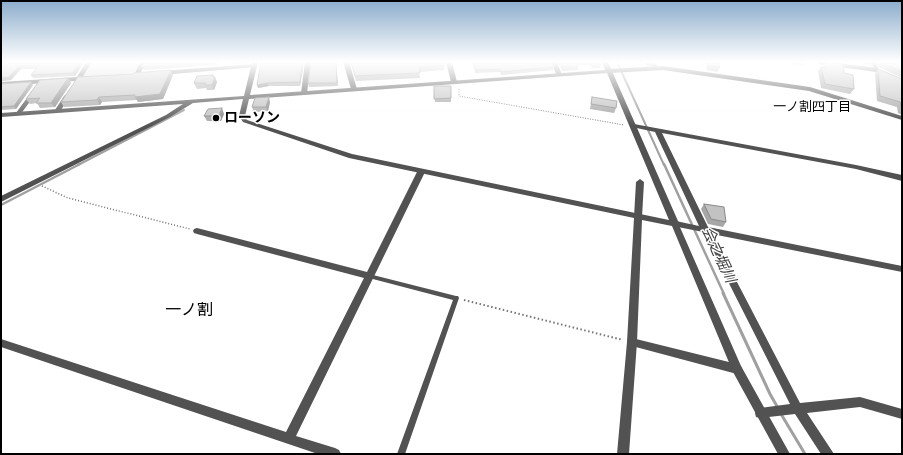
<!DOCTYPE html>
<meta charset="utf-8">
<style>
body{margin:0}
#map{position:relative;width:903px;height:455px;overflow:hidden;background:#fff;font-family:"Space Grotesk",sans-serif}
canvas{display:block}
.frame{position:absolute;inset:0;border:2px solid #000;pointer-events:none}
</style>
<div id="map">
<canvas width="903" height="455"></canvas>
<div class="frame"></div>
</div>
<script>
const g = document.querySelector('canvas').getContext('2d');
g.lineJoin = 'round';
function fillPath(path, color) {
  g.fillStyle = color;
  g.fill(path, 'evenodd');
}
function shape(rows) {
  const path = new Path2D();
  for (const r of rows) {
    path.moveTo(r[0], r[1]);
    for (let i = 2; i < r.length; i += 2) path.lineTo(r[i], r[i + 1]);
  }
  return path;
}
function strokePath(path, color, width, dash) {
  g.strokeStyle = color;
  g.lineWidth = width;
  g.lineCap = dash ? 'butt' : 'round';
  g.setLineDash(dash || []);
  g.stroke(path);
}
function write(font, color, halo, rows, align = 'center') {
  g.font = font + ' "Space Grotesk","Noto Sans JP",sans-serif';
  g.lineWidth = 3;
  g.setLineDash([]);
  g.textBaseline = 'middle';
  g.strokeStyle = halo;
  g.fillStyle = color;
  for (const [text, x, y, turn = 0] of rows) {
    g.save();
    g.translate(x, y);
    g.rotate((+turn || 0) * Math.PI / 180);
    g.textAlign = isNaN(turn) ? turn : align;
    if (halo) g.strokeText(text, 0, 0);
    g.fillText(text, 0, 0);
    g.restore();
  }
}
fillPath(shape([
 [92,62,140,62,134,73,82,77]
]), '#d9d9d9');
strokePath(shape([
 [617,62,664,165],
 [78,165,184,110]
]), '#a0a0a0', 2);
strokePath(shape([
 [664,164,724,294],
 [1,205,80,164]
]), '#a0a0a0', 2.5);
strokePath(shape([
 [723,293,770,394,778,408],
 [781,414,805,454]
]), '#a0a0a0', 3);
strokePath(shape([
 [459,89,459,96,624,125]
]), '#747474', 1, [1, 1.5]);
strokePath(shape([
 [42,186,68,198,190,229]
]), '#747474', 1.5, [1, 2]);
strokePath(shape([
 [464,300,623,340]
]), '#747474', 2, [1.5, 2.5]);
fillPath(shape([
 [871,62,875,62,879,70,878,71,876,71,871,62],
 [646,63,656,64,658,69,655,70,653,66,646,65,646,63],
 [367,274,369,274,456,296,458,296,459,298,405,454,397,454,453,300,369,278,367,278,366,276,367,274]
]), '#525252');
fillPath(shape([
 [86,62,92,62,83,76,88,77,89,78,80,80,79,82,75,82,74,81,1,86,1,82,77,77,86,62],
 [140,62,146,62,139,76,135,76,134,75,140,62],
 [305,62,311,62,307,93,304,95,301,93,305,62],
 [343,62,349,62,357,89,356,90,352,90,351,89,343,62],
 [446,62,452,62,457,82,456,83,452,83,451,82,446,62],
 [551,62,557,62,562,75,561,76,557,76,551,62],
 [816,62,830,62,877,68,902,79,902,83,876,72,819,64,816,62],
 [254,64,257,66,256,67,161,75,158,73,161,71,254,64],
 [663,66,810,87,902,116,902,120,809,91,663,70,609,73,606,71,609,69,663,66],
 [34,90,37,92,20,115,16,115,16,113,32,91,34,90],
 [67,94,70,96,61,110,58,112,56,111,55,110,64,96,67,94],
 [634,124,856,165,902,175,902,181,856,169,662,133,708,227,902,266,902,272,712,234,800,403,860,397,902,409,902,419,860,407,807,413,834,454,821,454,795,414,760,418,756,417,755,413,756,409,760,408,790,404,703,232,673,226,672,224,676,221,699,226,655,132,632,127,631,126,634,124],
 [418,170,421,170,425,172,296,436,335,448,339,450,341,454,318,454,1,347,1,339,286,432,364,278,197,234,194,233,193,231,194,229,197,228,367,272,418,170],
 [640,179,644,182,642,217,638,220,634,217,636,182,640,179],
 [632,338,737,364,741,366,742,369,741,372,737,374,632,346,629,345,627,342,629,339,632,338]
]), '#525252');
fillPath(shape([
 [252,62,258,62,250,95,605,70,602,62,608,62,678,221,680,224,679,225,741,366,790,454,778,454,733,372,672,226,642,220,637,342,629,454,617,454,627,342,634,218,349,158,243,122,239,116,243,99,193,103,170,117,1,202,1,196,166,115,183,104,1,117,1,113,244,96,252,62],
 [607,73,669,220,352,154,247,120,245,116,249,99,607,73]
]), '#525252');
fillPath(shape([
 [1,62,84,62,75,76,33,78,31,75,36,69,21,69,11,80,1,81],
 [219,62,217,65,144,70,142,67],
 [232,62,249,62,249,63,233,64],
 [304,62,300,86,269,86,258,88,257,85],
 [311,62,336,62,338,86,309,87,308,83],
 [351,62,444,62,444,70,419,72,420,78,356,81],
 [473,62,551,62,554,67,553,70,501,75,500,72,475,73,473,64],
 [558,62,599,62,601,65,600,68,592,68,590,65,578,65,578,70,562,71],
 [705,62,718,62,720,67,717,72,707,70],
 [793,62,805,62,803,65,793,64],
 [826,62,831,62,844,73,854,89,850,94,821,88,818,71,821,67,823,67],
 [864,62,873,62,871,65,865,64],
 [876,62,902,62,902,78,879,67],
 [878,69,902,79,902,115,898,113,897,107,877,101,875,73],
 [173,75,163,99,138,102,137,100,102,102,100,105,64,107,61,102],
 [214,77,217,82,214,90,207,90,206,88,197,89,194,83],
 [68,78,71,83,55,107,40,108,37,103,30,104,26,99],
 [1,84,33,85,16,109,1,110],
 [434,86,451,86,451,102,435,102],
 [592,97,616,108,614,113,590,109],
 [270,102,268,111,254,112,252,107],
 [224,114,221,121,207,121,204,116],
 [704,204,726,222,723,227,708,224,701,209]
]), '#a7a7a7');
fillPath(shape([
 [80,62,84,62,75,76,73,73],
 [302,62,304,62,300,86,300,82],
 [336,62,338,86,337,83],
 [19,66,21,69,11,80,1,81,1,78],
 [171,70,173,75,163,99,138,102,135,97],
 [213,75,215,79,215,77,217,82,214,90,212,85],
 [68,78,71,83,55,107,51,103],
 [31,82,33,85,16,109,14,106],
 [267,83,269,86,258,88,257,85],
 [99,97,102,102,100,105,97,100],
 [269,97,270,102,268,111,266,107],
 [222,108,224,114,221,121,219,116]
]), '#888');
const building = shape([
 [1,62,80,62,73,73,31,75,39,65,19,66,9,77,1,78,1,62],
 [145,62,216,62,142,67,145,62],
 [261,62,302,62,300,82,267,83,257,85,261,62],
 [311,62,336,62,337,83,308,83,311,62],
 [351,62,444,62,444,65,419,67,420,73,355,76,351,62],
 [473,62,551,62,554,67,501,72,500,69,476,70,473,62],
 [560,62,578,62,577,62,578,67,563,67,560,62],
 [591,62,599,62,601,65,592,65,591,62],
 [709,62,718,62,720,67,709,66,709,62],
 [826,62,843,64,844,73,853,75,854,89,825,84,821,67,826,68,826,62],
 [882,62,902,62,902,72,883,63,882,62],
 [878,69,902,79,902,109,900,102,880,96,878,69],
 [171,70,160,94,135,97,135,95,99,97,97,100,61,102,78,77,133,74,134,73,171,70],
 [213,75,213,77,215,77,212,85,205,85,205,83,194,83,197,76,213,75],
 [68,78,51,103,36,103,40,98,26,99,40,80,68,78],
 [31,82,14,106,1,107,1,84,31,82],
 [434,86,451,86,451,98,434,99,434,86],
 [269,97,266,107,252,107,255,98,269,97],
 [592,97,617,101,616,108,591,104,592,97],
 [222,108,219,116,204,116,208,109,222,108],
 [704,204,724,207,726,222,711,219,704,204]
]);
fillPath(building, '#c2c2c2');
strokePath(building, '#888', 1);
const sky = g.createLinearGradient(0, 0, 0, 126);
sky.addColorStop(0, '#8baccb');
sky.addColorStop(0.49, '#fff');
sky.addColorStop(1, '#ffffff00');
g.fillStyle = sky;
g.fillRect(0, 0, 903, 126);
for (const [x, y, r, color] of [
 [216,118,4,"#000"]
]) {
  const dot = new Path2D();
  dot.arc(x, y, r, 0, 2 * Math.PI);
  g.fillStyle = color;
  g.fill(dot);
  strokePath(dot, '#fff', 1.5);
}
write('13px', '#000', '#fff', [
 ["一ノ割四丁目",812,107]
]);
write('bold 14px', '#000', '#fff', [
 ["ローソン",224,118]
], 'left');
write('italic 15px', '#414141', '#fff', [
 ["会之堀川",718,255,65]
]);
write('16px', '#000', '#fff', [
 ["一ノ割",189,311]
]);
</script>
